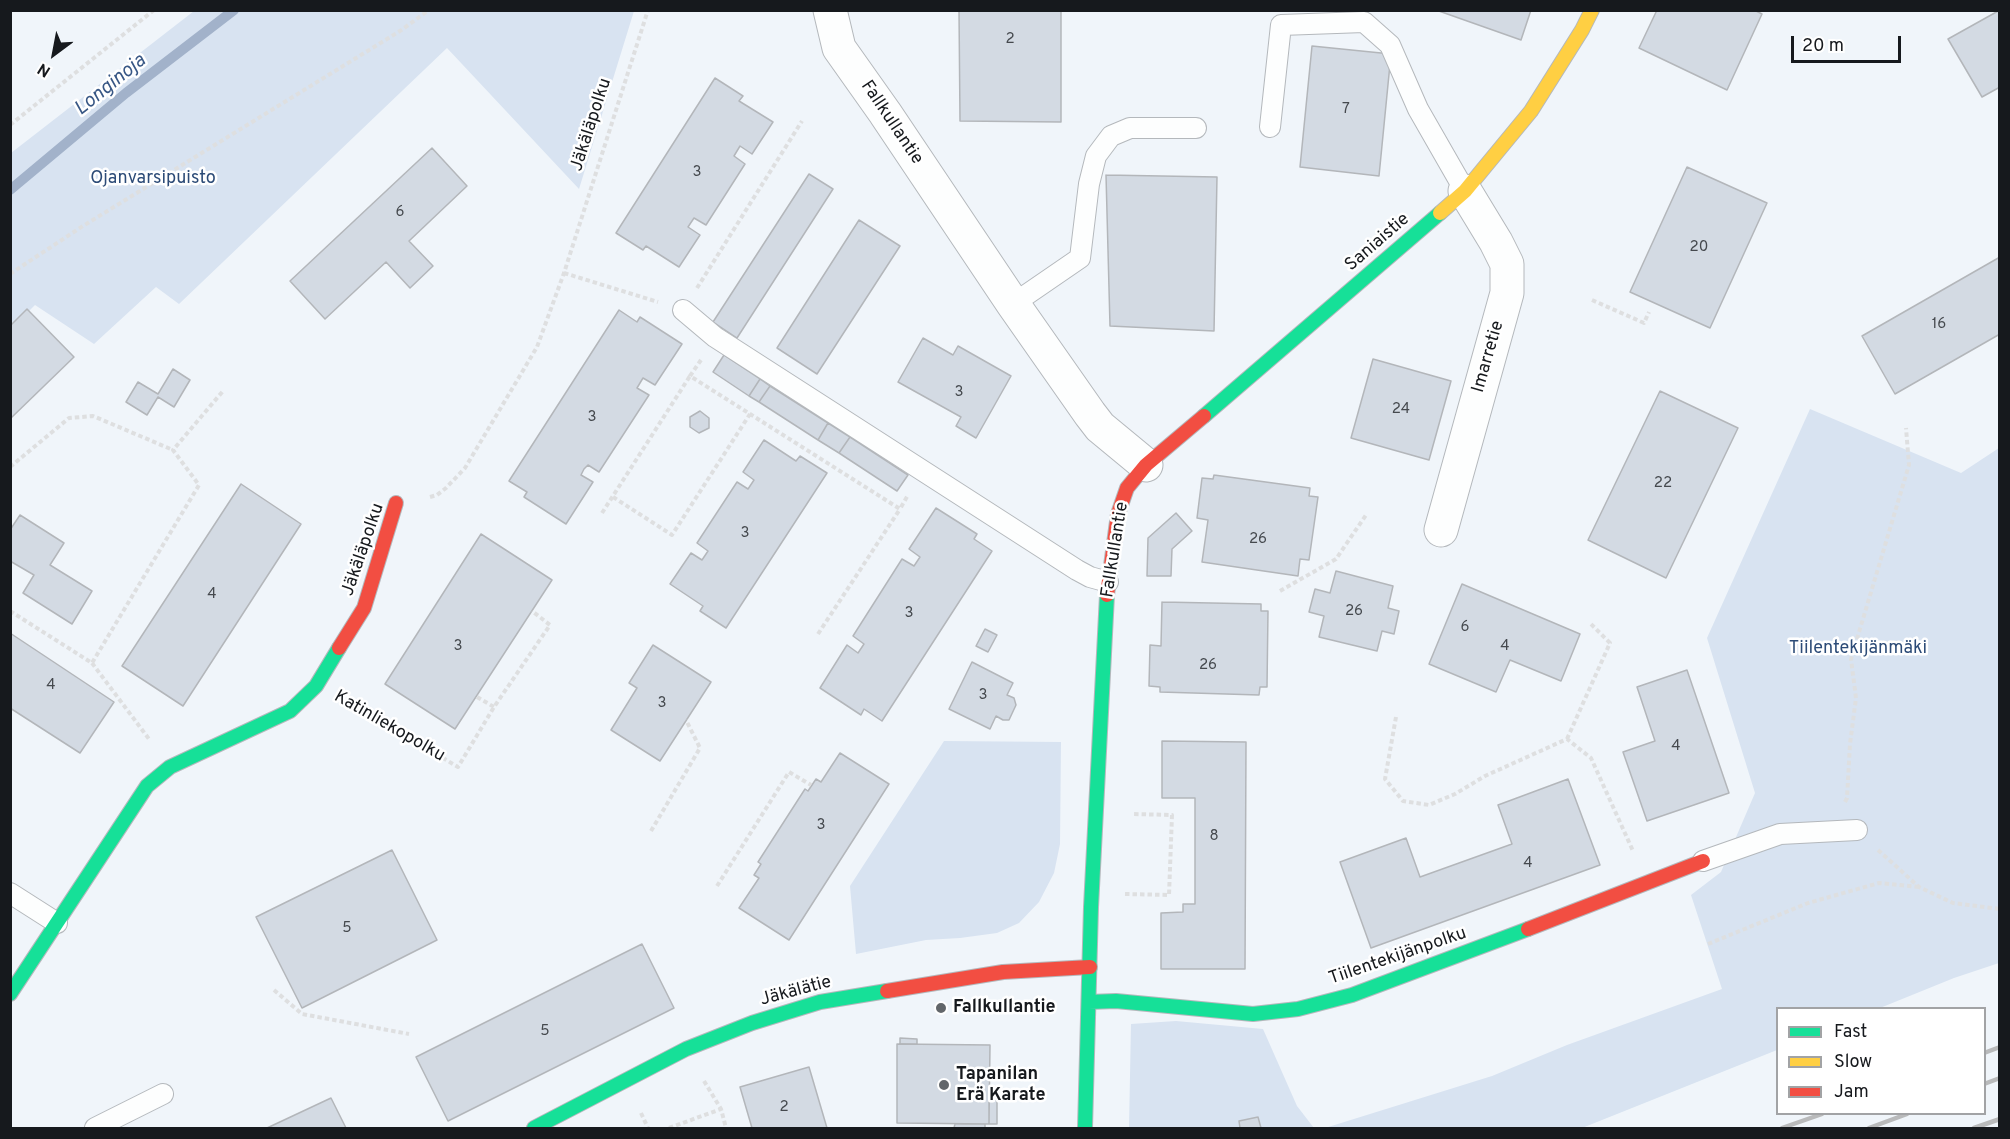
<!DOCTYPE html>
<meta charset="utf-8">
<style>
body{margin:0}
#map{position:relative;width:2010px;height:1139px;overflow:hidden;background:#f0f5fa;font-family:Overpass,sans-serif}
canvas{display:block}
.frame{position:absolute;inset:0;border:12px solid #16191d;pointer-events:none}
.legend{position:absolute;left:1776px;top:1007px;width:210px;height:108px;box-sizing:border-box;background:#fff;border:2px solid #a2a3a5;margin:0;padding:8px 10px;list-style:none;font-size:18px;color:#16191d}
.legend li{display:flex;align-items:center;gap:12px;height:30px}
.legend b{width:30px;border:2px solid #a2a3a5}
.north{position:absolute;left:24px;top:24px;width:60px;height:60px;-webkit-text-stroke:4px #fff;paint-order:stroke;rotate:212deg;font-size:16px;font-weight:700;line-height:24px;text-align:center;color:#16191d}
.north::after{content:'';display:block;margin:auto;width:21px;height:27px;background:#16191d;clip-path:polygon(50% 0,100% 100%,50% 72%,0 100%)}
.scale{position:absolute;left:1791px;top:36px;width:110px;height:27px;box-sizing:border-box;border:3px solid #16191d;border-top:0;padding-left:8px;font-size:18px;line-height:21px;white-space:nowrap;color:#16191d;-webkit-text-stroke:4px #fff;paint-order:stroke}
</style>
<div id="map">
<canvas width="2010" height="1139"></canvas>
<div class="frame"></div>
<ul class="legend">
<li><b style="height:8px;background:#16e098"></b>Fast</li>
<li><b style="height:8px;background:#ffcf43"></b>Slow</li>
<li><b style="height:8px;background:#f24e42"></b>Jam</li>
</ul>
<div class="north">N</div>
<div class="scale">20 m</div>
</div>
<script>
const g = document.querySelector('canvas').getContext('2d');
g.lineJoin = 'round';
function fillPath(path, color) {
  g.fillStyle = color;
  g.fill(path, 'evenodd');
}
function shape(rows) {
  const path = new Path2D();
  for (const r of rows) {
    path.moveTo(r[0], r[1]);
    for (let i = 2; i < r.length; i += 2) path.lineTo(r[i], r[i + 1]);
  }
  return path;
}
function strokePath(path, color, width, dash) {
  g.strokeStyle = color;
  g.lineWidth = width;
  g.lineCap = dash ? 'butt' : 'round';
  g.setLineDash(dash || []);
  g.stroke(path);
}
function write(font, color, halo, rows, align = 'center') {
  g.font = font + ' Overpass,sans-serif';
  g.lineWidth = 5;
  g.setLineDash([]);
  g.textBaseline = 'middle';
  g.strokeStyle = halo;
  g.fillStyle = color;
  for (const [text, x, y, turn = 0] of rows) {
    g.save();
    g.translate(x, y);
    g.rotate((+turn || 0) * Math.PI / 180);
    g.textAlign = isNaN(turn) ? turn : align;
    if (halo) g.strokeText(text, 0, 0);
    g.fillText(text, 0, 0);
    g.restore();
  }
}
fillPath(shape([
 [194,11,634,11,579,189,447,48,179,304,156,287,94,344,35,305,11,329,11,153],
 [1810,409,1961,473,1999,448,1999,963,1954,978,1880,1008,1778,1008,1777,1050,1582,1128,1325,1128,1492,1076,1567,1045,1722,989,1691,895,1721,872,1755,793,1707,638],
 [944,741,1061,742,1060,844,1054,873,1039,902,1019,923,997,933,960,938,926,940,856,954,850,886],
 [1176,1021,1263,1029,1297,1106,1314,1128,1129,1128,1131,1024]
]), '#d8e3f1');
strokePath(shape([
 [10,190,126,93,234,10]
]), '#a2b2ca', 10);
const building = shape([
 [959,10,1061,10,1061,122,960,121,959,10],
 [1436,10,1531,10,1521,40,1436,10],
 [1657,10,1754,10,1762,14,1727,90,1639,48,1657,10],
 [2000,10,2000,87,1982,97,1948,39,2000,10],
 [1312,46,1391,54,1379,176,1300,167,1312,46],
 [715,78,743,96,739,101,773,122,752,154,740,146,734,156,745,164,706,225,694,218,688,227,700,235,679,267,646,246,643,250,616,233,715,78],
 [432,148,467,186,409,241,433,266,410,288,386,262,325,319,290,281,432,148],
 [1687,167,1767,203,1710,328,1630,292,1687,167],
 [809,174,833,189,737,338,713,322,809,174],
 [1106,175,1217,177,1214,331,1110,326,1106,175],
 [859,220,900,246,817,374,777,348,859,220],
 [2000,257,2000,334,1895,394,1862,336,2000,257],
 [27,309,74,357,10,419,10,326,27,309],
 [619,310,637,322,640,317,682,344,655,385,643,378,637,388,649,395,599,472,588,465,584,469,581,475,593,482,566,524,524,497,527,492,509,481,619,310],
 [923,338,953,355,958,346,1011,376,976,438,956,426,961,417,898,382,923,338],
 [724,355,760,379,749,396,713,372,724,355],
 [1373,359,1451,381,1429,460,1351,438,1373,359],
 [173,369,190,380,174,407,158,397,147,415,126,402,138,382,158,394,173,369],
 [760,379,770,386,759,402,749,396,760,379],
 [770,386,828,423,818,440,759,402,770,386],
 [1660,391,1738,428,1666,578,1588,540,1660,391],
 [700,411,709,418,709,428,699,433,690,427,690,417,700,411],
 [828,423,850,437,839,453,818,440,828,423],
 [850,437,908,475,897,491,839,453,850,437],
 [764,440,796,461,800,456,827,473,726,628,700,611,703,606,670,584,691,553,702,560,708,551,697,543,737,482,748,489,754,480,743,472,764,440],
 [1214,475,1310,488,1309,496,1318,497,1309,560,1300,559,1298,576,1202,562,1208,520,1197,518,1202,478,1213,479,1214,475],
 [241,484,301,524,183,706,122,666,241,484],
 [936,508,977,534,974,539,992,551,882,721,864,709,861,715,820,688,847,645,858,653,864,644,853,636,902,559,914,566,920,557,909,549,936,508],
 [1176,513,1192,531,1172,549,1171,576,1147,576,1148,538,1176,513],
 [20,515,64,543,50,565,92,591,72,624,23,593,34,575,10,561,10,530,20,515],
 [481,534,552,580,455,729,385,684,481,534],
 [1336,571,1393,586,1388,608,1399,611,1394,634,1382,631,1377,651,1319,637,1324,616,1309,612,1315,589,1330,593,1336,571],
 [1462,584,1580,634,1561,681,1510,660,1496,692,1429,664,1462,584],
 [1162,602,1261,604,1261,611,1268,611,1267,687,1260,687,1259,695,1160,692,1160,687,1149,686,1150,645,1161,646,1162,602],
 [985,629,997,635,988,652,976,646,985,629],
 [10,633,114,702,80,753,10,708,10,633],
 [653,645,711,682,660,761,611,730,637,688,629,683,653,645],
 [972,662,1013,683,1007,695,1014,698,1016,705,1009,720,1003,720,996,716,990,729,949,709,972,662],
 [1687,670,1729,793,1647,821,1623,752,1655,741,1637,687,1687,670],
 [1162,741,1246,742,1245,969,1161,969,1161,913,1183,912,1183,904,1195,904,1195,798,1162,798,1162,741],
 [840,753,889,784,789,940,739,908,759,878,754,875,761,864,758,862,805,789,808,791,816,779,821,782,840,753],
 [1568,779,1600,865,1371,948,1340,862,1406,838,1420,877,1512,844,1498,805,1568,779],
 [392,850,437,940,302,1008,256,917,392,850],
 [642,944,674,1008,448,1121,416,1057,642,944],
 [900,1038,917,1039,917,1044,900,1044,900,1038],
 [897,1044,990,1045,989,1124,897,1123,897,1044],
 [809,1067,827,1128,752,1128,740,1087,809,1067],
 [331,1098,346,1128,267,1128,331,1098],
 [989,1099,997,1100,997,1124,989,1124,989,1099],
 [1258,1117,1261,1128,1240,1128,1239,1121,1258,1117],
 [955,1124,985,1124,985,1128,954,1128,955,1124]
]);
fillPath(building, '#d3dae3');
strokePath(building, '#b3b6ba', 1.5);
const lane = shape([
 [1270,127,1281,25,1364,22,1390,45,1418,109,1465,191],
 [1013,304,1080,258,1089,184,1096,156,1111,136,1130,128,1196,128],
 [683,310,715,337,1077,570,1090,577,1108,582],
 [1703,861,1780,834,1857,830],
 [10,893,57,923],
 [95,1128,163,1094]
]);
const street = shape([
 [830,10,839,48,885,113,1013,304,1090,414,1100,427,1146,465],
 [1441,530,1507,293,1507,264,1496,242,1465,191]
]);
const fast = shape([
 [1204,416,1440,213],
 [10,994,147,786,170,767,290,711,316,686,339,648],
 [1089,1002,1116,1001,1253,1014,1298,1009,1352,995,1528,929],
 [534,1128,686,1049,752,1023,820,1002,887,991],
 [1085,1128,1091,907,1107,595]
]);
const slow = shape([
 [1440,213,1465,191,1531,111,1582,30,1592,10]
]);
const jam = shape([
 [1107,595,1118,514,1127,488,1146,465,1204,416],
 [339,648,364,608,396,503],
 [1528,929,1703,861],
 [887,991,1003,972,1090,967]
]);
strokePath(lane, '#b4b8bc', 22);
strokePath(street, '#b4b8bc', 35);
strokePath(fast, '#b4b8bc', 16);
strokePath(slow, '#b4b8bc', 16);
strokePath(jam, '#b4b8bc', 16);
strokePath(shape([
 [10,125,154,10],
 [564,273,658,302],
 [10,274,83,226,400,31,429,10],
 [697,288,802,121],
 [1592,300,1644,323,1649,312],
 [701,360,690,376,900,509,908,495],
 [10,467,69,418,93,416,173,450],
 [430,497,437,495,446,488,465,468,537,347,564,273,648,10],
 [613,497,672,535,750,414],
 [602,513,690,376],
 [1280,591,1336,559,1366,515],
 [10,611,92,663,199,485,173,450,223,391],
 [818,634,900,509],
 [92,663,149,739],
 [477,697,494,707],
 [346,700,458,767,494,707,550,625,532,611],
 [1396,717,1385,779,1403,801,1429,805,1455,794,1485,776,1567,739,1591,758,1633,851],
 [1567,739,1610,643,1591,624],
 [1845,802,1847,798,1850,744,1856,698,1851,659,1909,465,1906,428],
 [651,831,700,748,686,720],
 [1878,850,1919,887,1953,903,2000,909],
 [717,886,789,772,811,785],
 [1125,894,1169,895,1172,815,1132,814],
 [1708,944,1808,903,1879,883,1919,887],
 [274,990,302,1014,409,1034],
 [704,1081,721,1109,726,1128],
 [641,1113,648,1128],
 [669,1128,721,1109]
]), '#dedfe0', 4, [4.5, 3]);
strokePath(lane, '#fdfefe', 20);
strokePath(street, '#fdfefe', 33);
strokePath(fast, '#16e098', 14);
strokePath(slow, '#ffcf43', 14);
strokePath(jam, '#f24e42', 14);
strokePath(shape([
 [1984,1053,2000,1047],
 [1984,1084,2000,1078],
 [1782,1128,1822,1114],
 [1869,1128,1907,1114],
 [1974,1128,2000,1119]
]), '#b9babb', 4.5);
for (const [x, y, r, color] of [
 [941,1008,6,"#62666a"],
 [944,1085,6,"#62666a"]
]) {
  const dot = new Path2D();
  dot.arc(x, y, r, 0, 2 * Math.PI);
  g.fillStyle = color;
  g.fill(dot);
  strokePath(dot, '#fff', 2);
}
write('15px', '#45494e', null, [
 ["2",1010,40],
 ["7",1346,110],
 ["3",697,173],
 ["6",400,213],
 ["20",1699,248],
 ["16",1939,325],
 ["3",959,393],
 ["24",1401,410],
 ["3",592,418],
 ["22",1663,484],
 ["3",745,534],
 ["26",1258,540],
 ["4",212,595],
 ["26",1354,612],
 ["3",909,614],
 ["6",1465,628],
 ["3",458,647],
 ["4",1505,647],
 ["26",1208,666],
 ["4",51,686],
 ["3",983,696],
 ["3",662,704],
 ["4",1676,747],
 ["3",821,826],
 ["8",1214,837],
 ["4",1528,864],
 ["5",347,929],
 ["5",545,1032],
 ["2",784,1108]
]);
write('18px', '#16191d', '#fff', [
 ["Fallkullantie",891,123,56],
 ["Jäkäläpolku",592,125,-72],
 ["Saniaistie",1378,243,-41],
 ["Imarretie",1489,357,-74],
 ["Jäkäläpolku",364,550,-71],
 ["Fallkullantie",1116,550,-81],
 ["Katinliekopolku",389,727,30],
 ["Tiilentekijänpolku",1398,957,-19],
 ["Jäkälätie",796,992,-15]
]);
write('18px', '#2c4b77', '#fff', [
 ["Ojanvarsipuisto",153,179],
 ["Tiilentekijänmäki",1858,649]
]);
write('bold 18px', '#16191d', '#fff', [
 ["Fallkullantie",953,1008],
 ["Tapanilan",956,1075],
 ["Erä Karate",956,1096]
], 'left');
write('italic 20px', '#385785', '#fff', [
 ["Longinoja",111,86,-39]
]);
</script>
